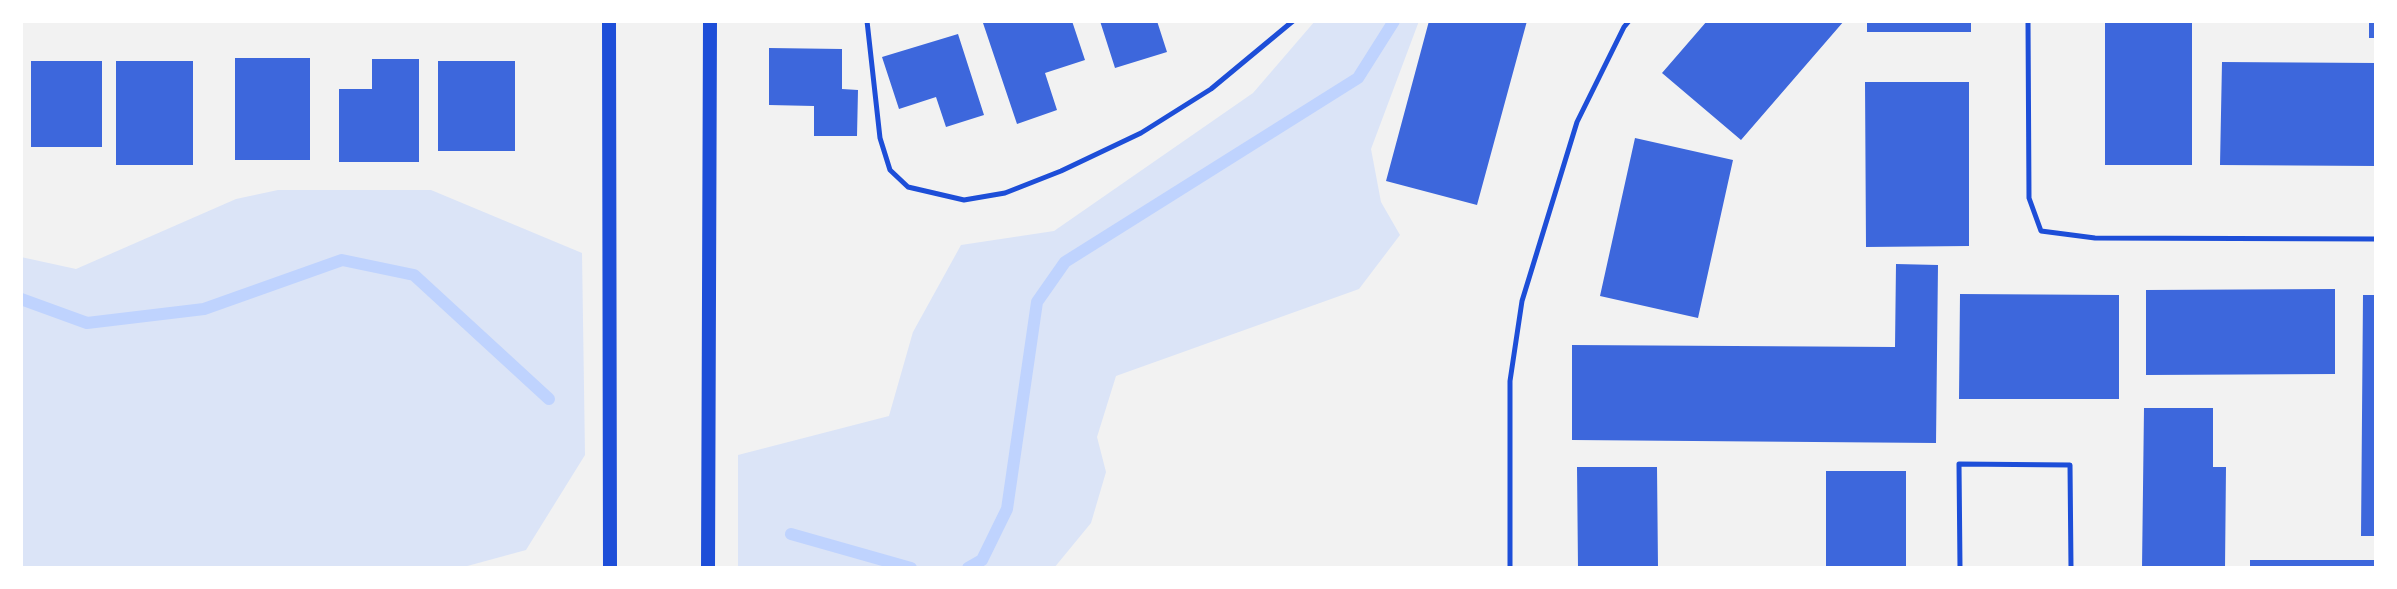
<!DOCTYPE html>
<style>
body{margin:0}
#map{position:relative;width:2397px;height:589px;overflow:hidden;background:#f2f2f2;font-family:"Asap Condensed",sans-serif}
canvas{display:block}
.frame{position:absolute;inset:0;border:23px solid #fff;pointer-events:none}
</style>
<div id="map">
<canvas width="2397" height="589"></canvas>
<div class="frame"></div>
</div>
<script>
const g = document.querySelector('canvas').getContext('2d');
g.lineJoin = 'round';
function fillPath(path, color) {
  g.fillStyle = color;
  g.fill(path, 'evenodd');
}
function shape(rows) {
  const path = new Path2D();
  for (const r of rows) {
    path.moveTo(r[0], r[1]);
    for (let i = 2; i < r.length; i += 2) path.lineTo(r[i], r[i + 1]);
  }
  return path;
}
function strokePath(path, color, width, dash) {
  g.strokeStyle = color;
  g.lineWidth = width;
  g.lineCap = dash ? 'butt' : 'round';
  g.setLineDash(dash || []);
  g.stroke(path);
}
fillPath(shape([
 [1315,21,1419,21,1371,149,1381,202,1400,235,1359,289,1116,376,1097,437,1106,472,1091,523,1054,568,738,568,738,455,889,416,913,332,961,245,1054,231,1253,93],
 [278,190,431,190,582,253,585,455,526,550,460,568,21,568,21,257,76,269,236,199]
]), '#dbe4f7');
strokePath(shape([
 [21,299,87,323,204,309,342,260,414,275,549,399],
 [791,534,911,568],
 [968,568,982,560,1007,509,1037,302,1065,262,1358,78,1394,21]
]), '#bfd3fe', 12);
fillPath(shape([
 [988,21,1072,21,1085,60,1045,73,1057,110,1017,124,983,23],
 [1100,21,1157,21,1167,52,1115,68],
 [1429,21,1527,21,1477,205,1386,181],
 [1707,21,1844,21,1741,140,1662,73],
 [1867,21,1971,21,1971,32,1867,32],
 [2105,21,2192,21,2192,165,2105,165],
 [2369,21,2376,21,2376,38,2369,38],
 [958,34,984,115,946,127,936,97,899,109,882,57],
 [769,48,842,49,842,89,858,90,857,136,814,136,814,106,769,105],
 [235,58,310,58,310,160,235,160],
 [372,59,419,59,419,162,339,162,339,89,372,89],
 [31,61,102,61,102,147,31,147],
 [116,61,193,61,193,165,116,165],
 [438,61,515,61,515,151,438,151],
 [2222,62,2376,63,2376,166,2220,165],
 [1865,82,1969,82,1969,246,1866,247],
 [1635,138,1733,160,1698,318,1600,296],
 [1896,264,1938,265,1936,443,1572,440,1572,345,1895,347],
 [2335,289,2335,374,2146,375,2146,290],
 [1960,294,2119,295,2119,399,1959,399],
 [2363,295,2376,295,2376,536,2361,536],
 [2144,408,2213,408,2213,467,2226,467,2225,568,2142,568],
 [1577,467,1657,467,1658,568,1578,568],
 [1826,471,1906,471,1906,568,1826,568],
 [2250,560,2376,560,2376,568,2250,568]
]), '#3d67dc');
strokePath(shape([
 [867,21,880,138,890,170,908,187,964,200,1005,193,1061,171,1141,133,1211,89,1293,21],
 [2028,21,2029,198,2041,231,2095,238,2376,239],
 [1510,568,1510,381,1522,301,1577,122,1624,27,1629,21],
 [1960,568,1959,464,2070,465,2071,568]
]), '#1d4ed8', 5);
strokePath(shape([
 [609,21,610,568],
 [708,568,710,21]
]), '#1d4ed8', 14);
</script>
